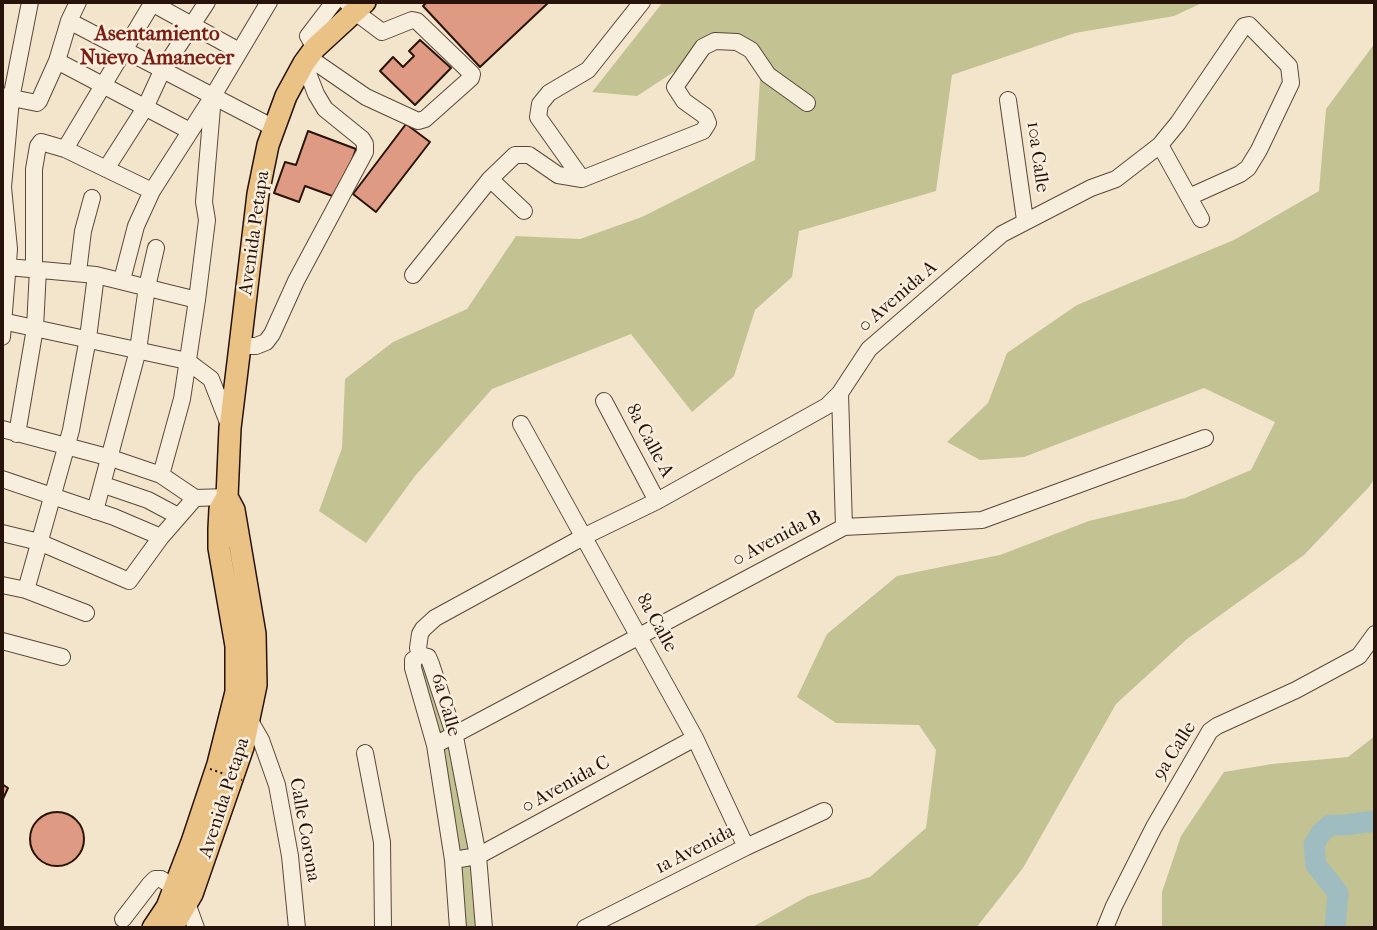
<!DOCTYPE html>
<style>
body{margin:0}
#map{position:relative;width:1377px;height:930px;overflow:hidden;background:#f3e5cb;font-family:"IM FELL French Canon",serif}
canvas{display:block}
.frame{position:absolute;inset:0;border:4px solid #27130a;pointer-events:none}
</style>
<div id="map">
<canvas width="1377" height="930"></canvas>
<div class="frame"></div>
</div>
<script>
const g = document.querySelector('canvas').getContext('2d');
g.lineJoin = 'round';
function fillPath(path, color) {
  g.fillStyle = color;
  g.fill(path, 'evenodd');
}
function shape(rows) {
  const path = new Path2D();
  for (const r of rows) {
    if (r.length === 3) {
      path.moveTo(r[0] + r[2], r[1]);
      path.arc(r[0], r[1], r[2], 0, 2 * Math.PI);
      continue;
    }
    path.moveTo(r[0], r[1]);
    for (let i = 2; i < r.length; i += 2) path.lineTo(r[i], r[i + 1]);
  }
  return path;
}
function strokePath(path, color, width, dash) {
  g.strokeStyle = color;
  g.lineWidth = width;
  g.lineCap = dash ? 'butt' : 'round';
  g.setLineDash(dash || []);
  g.stroke(path);
}
function write(font, color, halo, rows, align = 'center') {
  g.font = font + ' "IM FELL French Canon",serif';
  g.lineWidth = 5;
  g.setLineDash([]);
  g.textBaseline = 'middle';
  g.strokeStyle = halo;
  g.fillStyle = color;
  for (const [text, x, y, turn = 0] of rows) {
    g.save();
    g.translate(x, y);
    g.rotate((+turn || 0) * Math.PI / 180);
    g.textAlign = isNaN(turn) ? turn : align;
    if (halo) g.strokeText(text, 0, 0);
    g.fillText(text, 0, 0);
    g.restore();
  }
}
fillPath(shape([
 [663,2,1204,2,1174,16,1075,33,952,75,936,191,799,231,792,277,755,310,734,376,692,412,631,334,492,389,415,476,366,543,319,511,342,448,345,379,393,342,467,309,516,236,580,239,642,217,755,160,761,63,724,39,637,96,592,92],
 [1375,43,1375,478,1369,487,1304,555,1187,639,1116,704,1023,868,976,928,751,928,808,896,870,877,926,828,936,750,919,725,836,723,797,697,827,634,897,576,1000,555,1089,521,1185,498,1251,470,1275,422,1204,388,1024,457,980,460,947,442,988,403,1007,353,1077,305,1234,240,1319,191,1326,109],
 [420,655,443,697,484,928,458,928,413,660],
 [1375,736,1375,928,1162,928,1162,892,1181,836,1224,772,1272,764,1348,757]
]), '#c2c292');
strokePath(shape([
 [1335,928,1338,893,1316,865,1314,845,1321,833,1330,825,1345,825,1375,821]
]), '#9fbdc0', 21);
const building = shape([
 [427,2,549,2,480,67,423,6,427,2],
 [420,40,451,68,415,105,380,71,393,57,403,67,414,56,409,51,420,40],
 [406,124,430,142,376,212,353,194,406,124],
 [308,131,356,149,338,198,305,186,299,202,274,193,285,162,296,165,308,131],
 [2,784,8,788,2,801,2,784],
 [57,839,27]
]);
fillPath(building, '#de9a82');
strokePath(building, '#27130a', 2);
const minor = shape([
 [150,2,239,51],
 [69,21,274,128],
 [315,48,308,36,334,2],
 [308,57,366,97,418,121,425,119,471,78,472,74,417,21,412,20,382,32,354,11,347,2],
 [57,61,190,131],
 [2,96,37,103,39,101,57,61,69,21,78,2],
 [1008,100,1025,220],
 [1160,145,1201,219],
 [65,149,153,2],
 [106,169,145,108,162,71,207,2],
 [490,179,524,211],
 [582,179,538,117,540,104,549,93,588,70,642,2],
 [8,267,96,275,197,300],
 [34,269,34,169,38,146,41,142,65,149,152,191],
 [78,272,83,231,92,198],
 [413,275,490,179,515,155,529,155,558,175,582,179,703,131,708,123,705,116,684,101,675,87,703,47,715,41,737,42,751,50,768,75,807,103],
 [122,280,136,226,152,191,213,96,269,2],
 [2,321,187,361,211,379,229,425],
 [2,337,9,249,3,187,11,99,30,2],
 [240,346,256,346,266,342,272,334,296,281,365,152,365,144,362,139,325,109,316,94,304,63],
 [840,393,844,527],
 [604,401,657,501],
 [521,424,695,738,746,847],
 [2,429,111,458,161,475,195,498,227,497],
 [17,434,35,328,38,269],
 [161,475,182,399,197,300,207,220,204,202,213,96],
 [2,479,114,517,161,537],
 [104,485,148,500,178,516],
 [95,511,138,350,147,287,156,248],
 [2,533,39,542,129,581,161,537,195,498],
 [2,585,26,590,86,613],
 [26,590,71,430,88,338,96,275],
 [2,641,62,657],
 [420,655,418,648,420,634,423,629,435,618,585,536,657,501,827,406,840,393,869,349,1002,234,1091,188,1116,179,1160,145,1178,123,1244,26,1249,25,1289,66,1291,83,1259,150,1248,168,1240,174,1189,197],
 [244,719,250,721,261,740,277,785,290,856,297,928],
 [435,745,844,527,982,520,1205,438],
 [365,753,382,842,383,928],
 [453,860,478,856,695,738],
 [123,919,150,884,155,879,161,879,175,888,187,903,196,928],
 [458,928,453,860,435,745,413,668,413,660,420,655,428,657,431,664,455,737,478,856,484,928],
 [585,928,746,847,824,811],
 [1105,928,1114,906,1154,827,1210,731,1217,726,1296,690,1359,656,1375,634]
]);
const major = shape([
 [153,928,167,907,192,842,218,764,236,692,236,646,219,548,219,529,220,509,227,497,230,428,240,346,258,194,268,145,286,96,304,63,315,48,365,2],
 [172,928,192,894,243,747,256,685,255,634,234,510,227,497]
]);
strokePath(minor, '#5a483a', 18);
strokePath(major, '#27130a', 24);
strokePath(minor, '#f7eedd', 16);
strokePath(major, '#eac286', 21);
strokePath(shape([
 [210,769,242,780]
]), '#27130a', 2, [2, 3.5]);
write('19px', '#27130a', '#f7eedd', [
 ["10a Calle",1037,157,82],
 ["Avenida Petapa",255,233,-82],
 ["0 Avenida A",898,297,-41],
 ["8a Calle A",649,441,62],
 ["0 Avenida B",777,539,-28],
 ["8a Calle",656,623,61],
 ["6a Calle",445,705,74],
 ["9a Calle",1175,751,-58],
 ["0 Avenida C",566,785,-29],
 ["Avenida Petapa",225,798,-72],
 ["Calle Corona",304,830,80],
 ["1a Avenida",695,850,-27]
]);
write('bold 21px', '#7a1f14', '#f7eedd', [
 ["Asentamiento",157,35],
 ["Nuevo Amanecer",157,59]
]);
</script>
